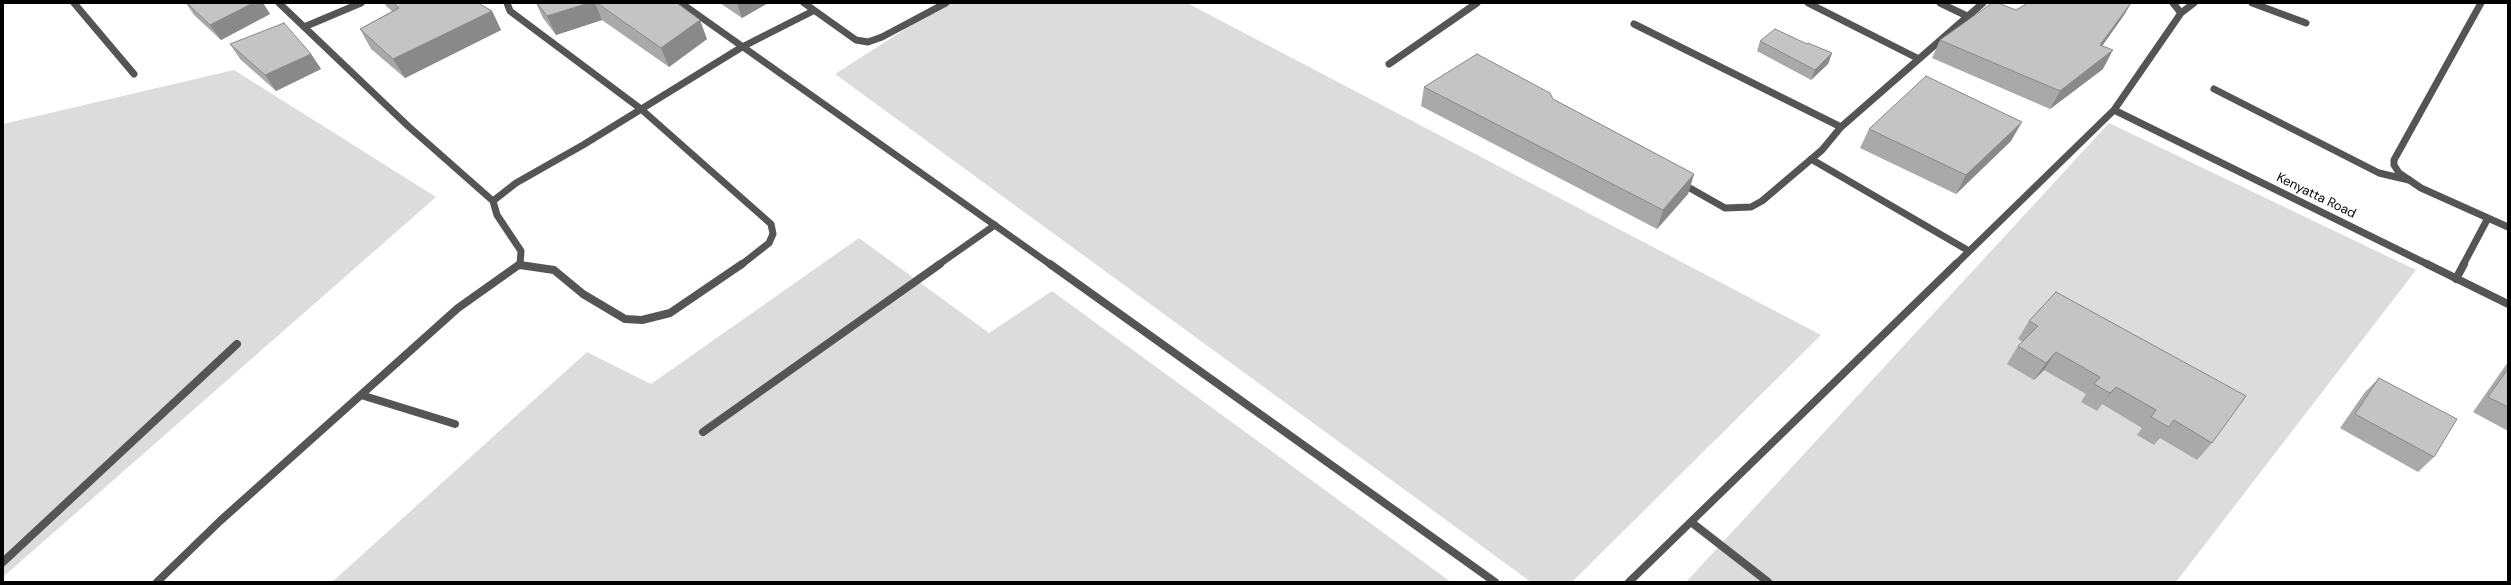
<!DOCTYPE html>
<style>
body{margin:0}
#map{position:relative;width:2511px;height:585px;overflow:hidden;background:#fff;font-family:"DM Sans",sans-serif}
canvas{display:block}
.frame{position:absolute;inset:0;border:4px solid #000;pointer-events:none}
</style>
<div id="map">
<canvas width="2511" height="585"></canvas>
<div class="frame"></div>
</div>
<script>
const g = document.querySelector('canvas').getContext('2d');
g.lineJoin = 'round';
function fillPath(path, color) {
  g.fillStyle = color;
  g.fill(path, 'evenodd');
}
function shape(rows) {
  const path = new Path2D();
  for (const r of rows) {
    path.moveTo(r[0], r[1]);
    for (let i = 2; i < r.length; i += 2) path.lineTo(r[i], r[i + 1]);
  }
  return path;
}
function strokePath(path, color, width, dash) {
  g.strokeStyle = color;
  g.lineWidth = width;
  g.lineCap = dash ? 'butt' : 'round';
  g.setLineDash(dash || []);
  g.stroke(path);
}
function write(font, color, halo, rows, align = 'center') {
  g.font = font + ' "DM Sans",sans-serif';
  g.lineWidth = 3;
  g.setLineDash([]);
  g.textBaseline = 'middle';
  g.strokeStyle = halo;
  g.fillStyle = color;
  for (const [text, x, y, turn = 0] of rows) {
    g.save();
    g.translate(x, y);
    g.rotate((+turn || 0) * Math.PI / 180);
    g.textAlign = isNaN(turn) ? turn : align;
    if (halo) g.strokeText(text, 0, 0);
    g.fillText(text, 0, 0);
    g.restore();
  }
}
fillPath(shape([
 [946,3,1187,3,1821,335,1572,582,1531,582,835,74],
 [234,70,436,197,3,577,3,124],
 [2109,123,2416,270,2176,582,1686,582],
 [859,238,989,333,1052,291,1451,582,332,582,587,352,651,384]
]), '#dcdcdc');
strokePath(shape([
 [2214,89,2379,173,2409,180]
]), '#555', 7);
strokePath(shape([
 [74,3,134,74],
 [279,3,408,126,493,201],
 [507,3,510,11,641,109,771,224,773,234,769,243,741,265],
 [681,3,1051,265],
 [804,3,856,40,868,42,882,37,946,3],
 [1808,3,1919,59],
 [1940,3,1967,16],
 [2252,3,2306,23],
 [2481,3,2394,160,2394,165,2399,173,2421,188,2508,227],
 [2181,13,2194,3],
 [1634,24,1841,127],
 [304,27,361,3],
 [1389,64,1477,3],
 [2114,110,2429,265],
 [1811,159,1969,251],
 [1681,183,1725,208,1751,207,1762,201,1822,150,1841,127,1983,3],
 [520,265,521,251,497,215,493,201,516,183,583,145,742,47,813,11],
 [938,265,995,225],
 [1955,265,2114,110,2181,13,2173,3],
 [2463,265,2488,218]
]), '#555', 7);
strokePath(shape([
 [1050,264,1495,582],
 [2427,264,2508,304],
 [520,265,554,270,583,294,625,319,642,320,670,313,742,264],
 [2456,279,2464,264],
 [361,395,455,424],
 [703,432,940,264],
 [1691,522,1768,582],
 [3,562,237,344],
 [157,582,220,521,458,308,520,264],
 [1629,582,1956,264]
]), '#555', 8);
fillPath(shape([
 [186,3,263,3,270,14,221,40,194,15],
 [384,3,478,3,492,11,501,30,405,78,371,49,360,29,392,11,387,7],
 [536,3,677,3,707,39,669,67,602,20,556,35,543,18],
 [720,3,768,3,742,18],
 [2028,3,2131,3,2124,15,2102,46,2103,69,2050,109,1932,58,1940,40,2016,10],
 [1760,41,1807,44,1832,53,1828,64,1811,80,1757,51],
 [230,44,311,54,321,69,276,91,240,59],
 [1424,87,1553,99,1694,174,1688,194,1657,229,1421,106],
 [1869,129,2011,141,1956,194,1860,148],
 [2056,292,2212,443,2197,460,2160,438,2154,445,2137,435,2142,428,2102,404,2097,411,2081,402,2086,394,2044,370,2034,380,2007,364,2018,346,2023,342,2018,339,2029,321],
 [2508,362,2508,431,2473,412],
 [2379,378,2434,457,2418,472,2340,428,2365,392]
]), '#a9a9a9');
fillPath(shape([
 [253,3,263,3,270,14,221,40,210,25],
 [589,3,595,3,602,20,556,35,547,16],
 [737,3,768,3,742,18],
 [2131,3,2124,15,2090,63,2100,45],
 [492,11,501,30,405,78,393,59],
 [700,20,707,39,669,67,661,48],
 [2113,50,2103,69,2050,109,2060,91],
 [1832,53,1828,64,1811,80,1815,70],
 [311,54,321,69,276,91,265,75],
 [2022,122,2011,141,1956,194,1966,175],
 [1694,174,1688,194,1657,229,1663,210],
 [2056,352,2044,370,2034,380,2046,363],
 [2116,387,2102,404,2097,411,2110,393]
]), '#898989');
const building = shape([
 [187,3,253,3,210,25,187,3],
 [393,3,478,3,492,11,393,59,360,29,399,8,393,3],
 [537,3,589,3,547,16,537,3],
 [597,3,677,3,700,20,661,48,597,3],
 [1992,3,1998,3,2016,10,2028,3,2131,3,2100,45,2113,50,2060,91,1940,40,1992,3],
 [284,23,311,54,265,75,230,44,284,23],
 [1775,29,1807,44,1808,43,1832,53,1815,70,1760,41,1775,29],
 [1477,54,1550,93,1553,99,1694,174,1663,210,1424,87,1477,54],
 [1926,76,2022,122,1966,175,1869,129,1926,76],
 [2056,292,2246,396,2212,443,2174,420,2169,427,2151,417,2156,410,2116,387,2110,393,2094,384,2100,377,2056,352,2046,363,2018,346,2038,326,2029,321,2056,292],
 [2508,369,2508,407,2488,397,2508,369],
 [2379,378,2457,419,2434,457,2355,414,2379,378]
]);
fillPath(building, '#c4c4c4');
strokePath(building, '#898989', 1);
write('13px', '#000', '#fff', [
 ["Kenyatta Road",2316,196,26]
]);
</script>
